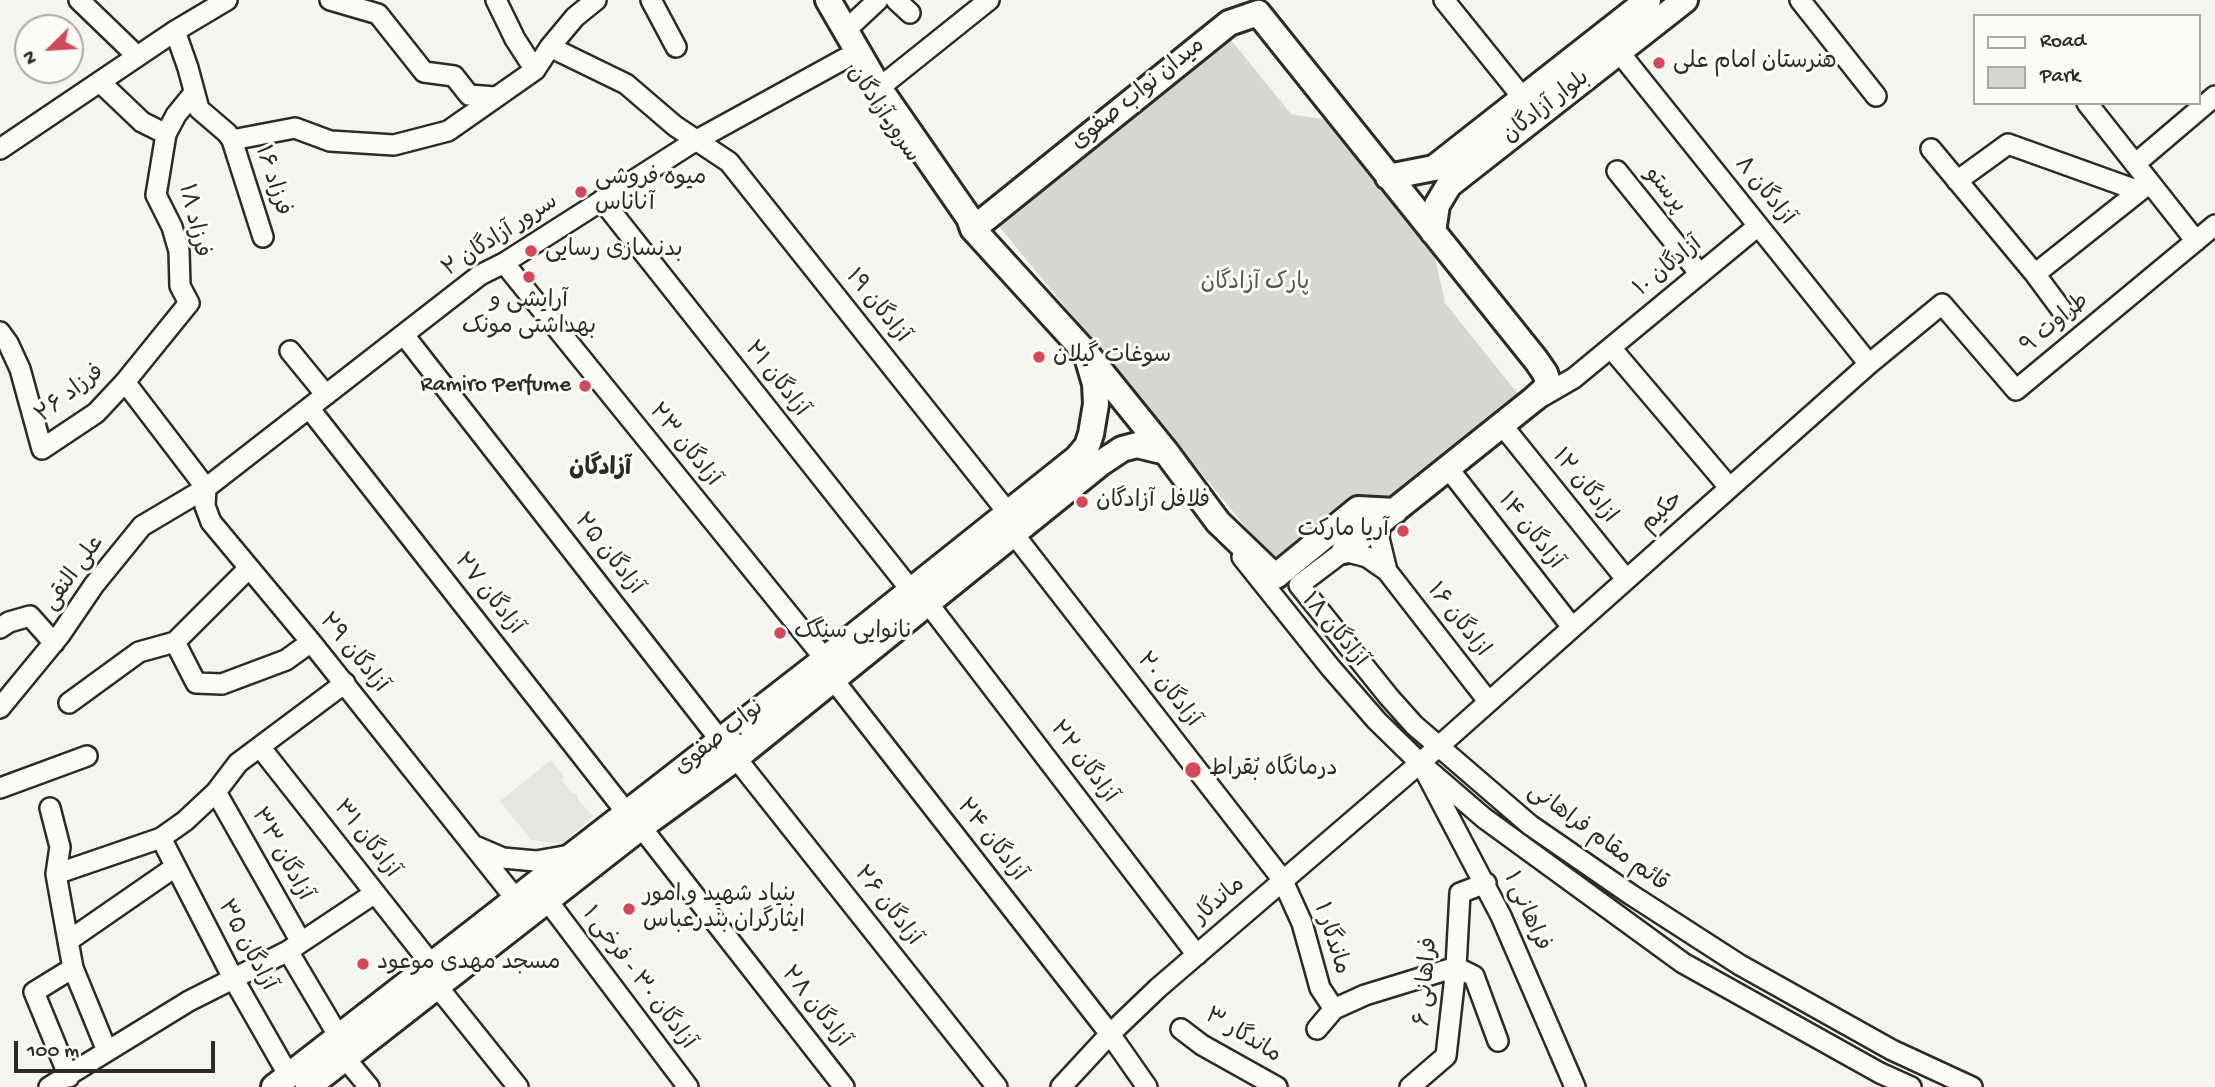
<!DOCTYPE html>
<meta charset="utf-8">
<style>
body{margin:0}
#map{position:relative;width:2215px;height:1087px;overflow:hidden;background:#f5f4ef;font-family:"Gochi Hand",sans-serif}
canvas{display:block}
.legend{position:absolute;left:1973px;top:14px;width:228px;height:91px;box-sizing:border-box;background:#fdfcf7;border:2px solid #a9a8a5;margin:0;padding:9px 12px;list-style:none;font-size:21px;color:#2b2b2b}
.legend li{display:flex;align-items:center;gap:14px;height:35px}
.legend b{width:35px;border:2px solid #a9a8a5}
.north{position:absolute;left:14px;top:14px;width:70px;height:70px;box-sizing:border-box;background:#fdfcf7;border:2px solid #a9a8a5;border-radius:50%;rotate:246deg;font-size:19px;font-weight:700;line-height:28px;text-align:center;color:#2b2b2b}
.north::after{content:'';display:block;margin:auto;width:24px;height:32px;background:#d1495b;clip-path:polygon(50% 0,100% 100%,50% 72%,0 100%)}
.scale{position:absolute;left:14px;top:1041px;width:201px;height:32px;box-sizing:border-box;border:4px solid #2b2b2b;border-top:0;padding-left:9px;font-size:21px;line-height:24px;white-space:nowrap;color:#2b2b2b;-webkit-text-stroke:5px #fdfcf7;paint-order:stroke}
</style>
<div id="map">
<canvas width="2215" height="1087"></canvas>
<ul class="legend">
<li><b style="height:9px;background:#fdfcf7"></b>Road</li>
<li><b style="height:19px;background:#d7d6d2"></b>Park</li>
</ul>
<div class="north">N</div>
<div class="scale">100 m</div>
</div>
<script>
const g = document.querySelector('canvas').getContext('2d');
g.lineJoin = 'round';
function fillPath(path, color) {
  g.fillStyle = color;
  g.fill(path, 'evenodd');
}
function shape(rows) {
  const path = new Path2D();
  for (const r of rows) {
    path.moveTo(r[0], r[1]);
    for (let i = 2; i < r.length; i += 2) path.lineTo(r[i], r[i + 1]);
  }
  return path;
}
function strokePath(path, color, width, dash) {
  g.strokeStyle = color;
  g.lineWidth = width;
  g.lineCap = dash ? 'butt' : 'round';
  g.setLineDash(dash || []);
  g.stroke(path);
}
function write(font, color, halo, rows, align = 'center') {
  g.font = font + ' "Gochi Hand","Playpen Sans Arabic",sans-serif';
  g.lineWidth = 6;
  g.setLineDash([]);
  g.textBaseline = 'middle';
  g.strokeStyle = halo;
  g.fillStyle = color;
  for (const [text, x, y, turn = 0] of rows) {
    g.save();
    g.translate(x, y);
    g.rotate((+turn || 0) * Math.PI / 180);
    g.textAlign = isNaN(turn) ? turn : align;
    if (halo) g.strokeText(text, 0, 0);
    g.fillText(text, 0, 0);
    g.restore();
  }
}
fillPath(shape([
 [551,760,564,776,561,780,573,794,576,793,579,801,593,816,562,844,531,840,500,801]
]), '#e6e5e0');
fillPath(shape([
 [1231,40,1291,114,1328,120,1433,249,1445,303,1522,399,1393,502,1276,564,998,225]
]), '#d7d6d2');
const minor = shape([
 [79,0,137,56],
 [330,0,378,14,424,72,454,76,469,95,495,97],
 [496,0,515,39,535,70],
 [651,0,676,47],
 [896,0,910,13],
 [1444,0,1523,98],
 [1800,0,1876,96],
 [846,30,878,0],
 [175,31,188,68,199,109,227,133,232,140,263,237],
 [1611,42,1869,364],
 [550,47,626,84,675,126,729,162,1009,514],
 [100,82,142,122,166,134,156,195,172,227,179,251,180,286,189,303,125,382],
 [879,88,989,0],
 [2087,103,2196,241],
 [166,134,176,115,194,93],
 [232,140,295,128,330,141,394,145,448,131,535,70,550,47,575,17,596,0],
 [0,149,175,31,227,0],
 [1931,149,2035,274,2061,309],
 [2135,164,2215,96],
 [1617,171,1700,274],
 [1957,181,2008,144,2139,191],
 [602,200,910,589],
 [504,263,825,659],
 [2035,274,2147,185],
 [0,332,8,343,20,369,42,449,96,413,125,382,206,488],
 [404,335,720,740],
 [1611,348,1729,487],
 [290,351,326,395],
 [1536,400,1574,378,1758,226],
 [309,408,626,812],
 [1502,425,1626,579],
 [1448,468,1572,627],
 [206,488,205,506,211,522,311,642,515,898],
 [1380,523,1379,538,1387,571],
 [1013,533,1282,879,1302,923,1320,988,1334,1009,1365,995,1456,967,1474,976,1498,1041],
 [1242,557,1330,667,1377,721,1420,763,1484,818,1683,963,1880,1073,1911,1087],
 [927,602,1197,955],
 [0,628,9,622,30,616,54,643],
 [175,642,196,683,222,684,286,660,311,642],
 [832,678,1110,1034,1147,1087],
 [1488,701,1387,571,1367,557,1344,551,1299,585,1389,697,1414,725,1530,825,1630,894,1740,965,1892,1050,1972,1087],
 [69,703,139,652,175,642,249,568],
 [0,708,60,635,94,585,142,526,206,488,480,275,504,263,695,141,844,59],
 [260,747,431,964],
 [736,758,997,1087],
 [1426,773,1501,916,1575,1087],
 [0,788,87,756],
 [216,792,301,942],
 [50,808,60,847,56,874],
 [641,827,844,1087],
 [161,838,233,978,289,1076],
 [475,846,503,858,536,861,570,855],
 [547,900,688,1087],
 [68,941,56,874,161,838,185,821,216,792,238,763,345,683],
 [288,951,339,1037],
 [73,968,107,1051],
 [437,986,518,1087],
 [1181,1029,1202,1045,1277,1087],
 [1317,1029,1334,1009],
 [345,1058,369,1087],
 [69,1077,34,992,73,968,68,941,175,867],
 [49,1087,189,1001,288,951,375,893],
 [1061,1087,1110,1034,1158,988,1420,763,1869,364,1942,304,2016,390,2215,225],
 [1410,1087,1446,1056,1456,967,1460,893,1486,883]
]);
const major = shape([
 [828,0,879,88,969,218,973,229,1086,353,1166,452,1218,522,1267,569,1276,576,1358,509,1395,511],
 [1388,177,1434,168,1648,0],
 [973,229,1229,23,1258,13,1536,360,1545,373,1548,382,1544,390,1534,399,1344,551],
 [1433,232,1437,205,1449,185,1685,0],
 [274,1087,825,659,1077,458,1087,446,1091,434,1096,404,1095,384,1086,353],
 [308,1087,641,827,736,758,1101,463,1122,449,1137,445,1166,452]
]);
strokePath(minor, '#2b2b2b', 24);
strokePath(major, '#2b2b2b', 30);
strokePath(minor, '#fdfcf7', 19);
strokePath(major, '#fdfcf7', 24);
for (const [x, y, r, color] of [
 [1659,63,7,"#d1495b"],
 [581,192,7,"#d1495b"],
 [531,251,7,"#d1495b"],
 [529,277,7,"#d1495b"],
 [1039,357,7,"#d1495b"],
 [585,386,7,"#d1495b"],
 [1082,502,7,"#d1495b"],
 [1403,531,7,"#d1495b"],
 [780,633,7,"#d1495b"],
 [1193,770,9,"#d1495b"],
 [629,909,7,"#d1495b"],
 [363,964,7,"#d1495b"]
]) {
  const dot = new Path2D();
  dot.arc(x, y, r, 0, 2 * Math.PI);
  g.fillStyle = color;
  g.fill(dot);
  strokePath(dot, '#fdfcf7', 2.5);
}
write('23px', '#2b2b2b', '#fdfcf7', [
 ["هنرستان امام علی",1673,63],
 ["میوه فروشی",595,179],
 ["آناناس",595,205],
 ["بدنسازی رسایی",545,251],
 ["آرایشی و",529,302,"center"],
 ["بهداشتی مونک",529,328,"center"],
 ["سوغات گیلان",1053,357],
 ["Ramiro Perfume",571,386,"right"],
 ["فلافل آزادگان",1096,502],
 ["آریا مارکت",1389,531,"right"],
 ["نانوایی سنگک",794,633],
 ["درمانگاه بُقراط",1209,770],
 ["بنیاد شهید و امور",643,896],
 ["ایثارگران بندرعباس",643,922],
 ["مسجد مهدی موعود",377,964]
], 'left');
write('23px', '#2b2b2b', '#fdfcf7', [
 ["میدان نواب صفوی",1139,95,-39],
 ["بلوار آزادگان",1547,108,-38],
 ["سرور آزادگان",882,115,56],
 ["فرزاد ۱۶",271,181,72],
 ["پرستو",1664,191,51],
 ["آزادگان ۸",1763,192,51],
 ["فرزاد ۱۸",192,221,77],
 ["سرور آزادگان ۲",501,237,-33],
 ["آزادگان ۱۰",1669,268,-39],
 ["آزادگان ۱۹",876,307,51],
 ["طراوت ۹",2056,325,-40],
 ["آزادگان ۲۱",775,380,52],
 ["فرزاد ۲۶",71,395,-38],
 ["آزادگان ۲۳",683,446,51],
 ["ازادگان ۱۲",1583,487,51],
 ["حکیم",1663,513,-42],
 ["آزادگان ۱۴",1529,532,52],
 ["آزادگان ۲۵",607,555,52],
 ["علی النقی",75,574,-54],
 ["آزادگان ۲۷",487,595,52],
 ["ازادگان ۱۶",1457,621,52],
 ["آزادگان ۱۸",1333,631,50],
 ["آزادگان ۲۹",352,654,51],
 ["آزادگان ۲۰",1167,691,52],
 ["نواب صفوی",720,739,-38],
 ["آزادگان ۲۲",1082,763,53],
 ["قائم مقام فراهانی",1597,839,36],
 ["آزادگان ۳۱",365,840,52],
 ["آزادگان ۲۴",990,841,52],
 ["آزادگان ۳۳",280,855,61],
 ["ماندگار",1220,902,-41],
 ["آزادگان ۲۶",886,907,52],
 ["فراهانی ۱",1525,912,66],
 ["ماندگار ۱",1330,939,72],
 ["آزادگان ۳۵",245,946,62],
 ["آزادگان ۳۰ - فرخی ۱",637,979,53],
 ["فراهانی ۶",1428,982,-85],
 ["آزادگان ۲۸",814,1008,52],
 ["ماندگار ۳",1242,1037,31]
]);
write('23px', '#565655', '#fdfcf7', [
 ["پارک آزادگان",1255,284]
]);
write('bold 24px', '#2b2b2b', '#fdfcf7', [
 ["آزادگان",600,470]
]);
</script>
